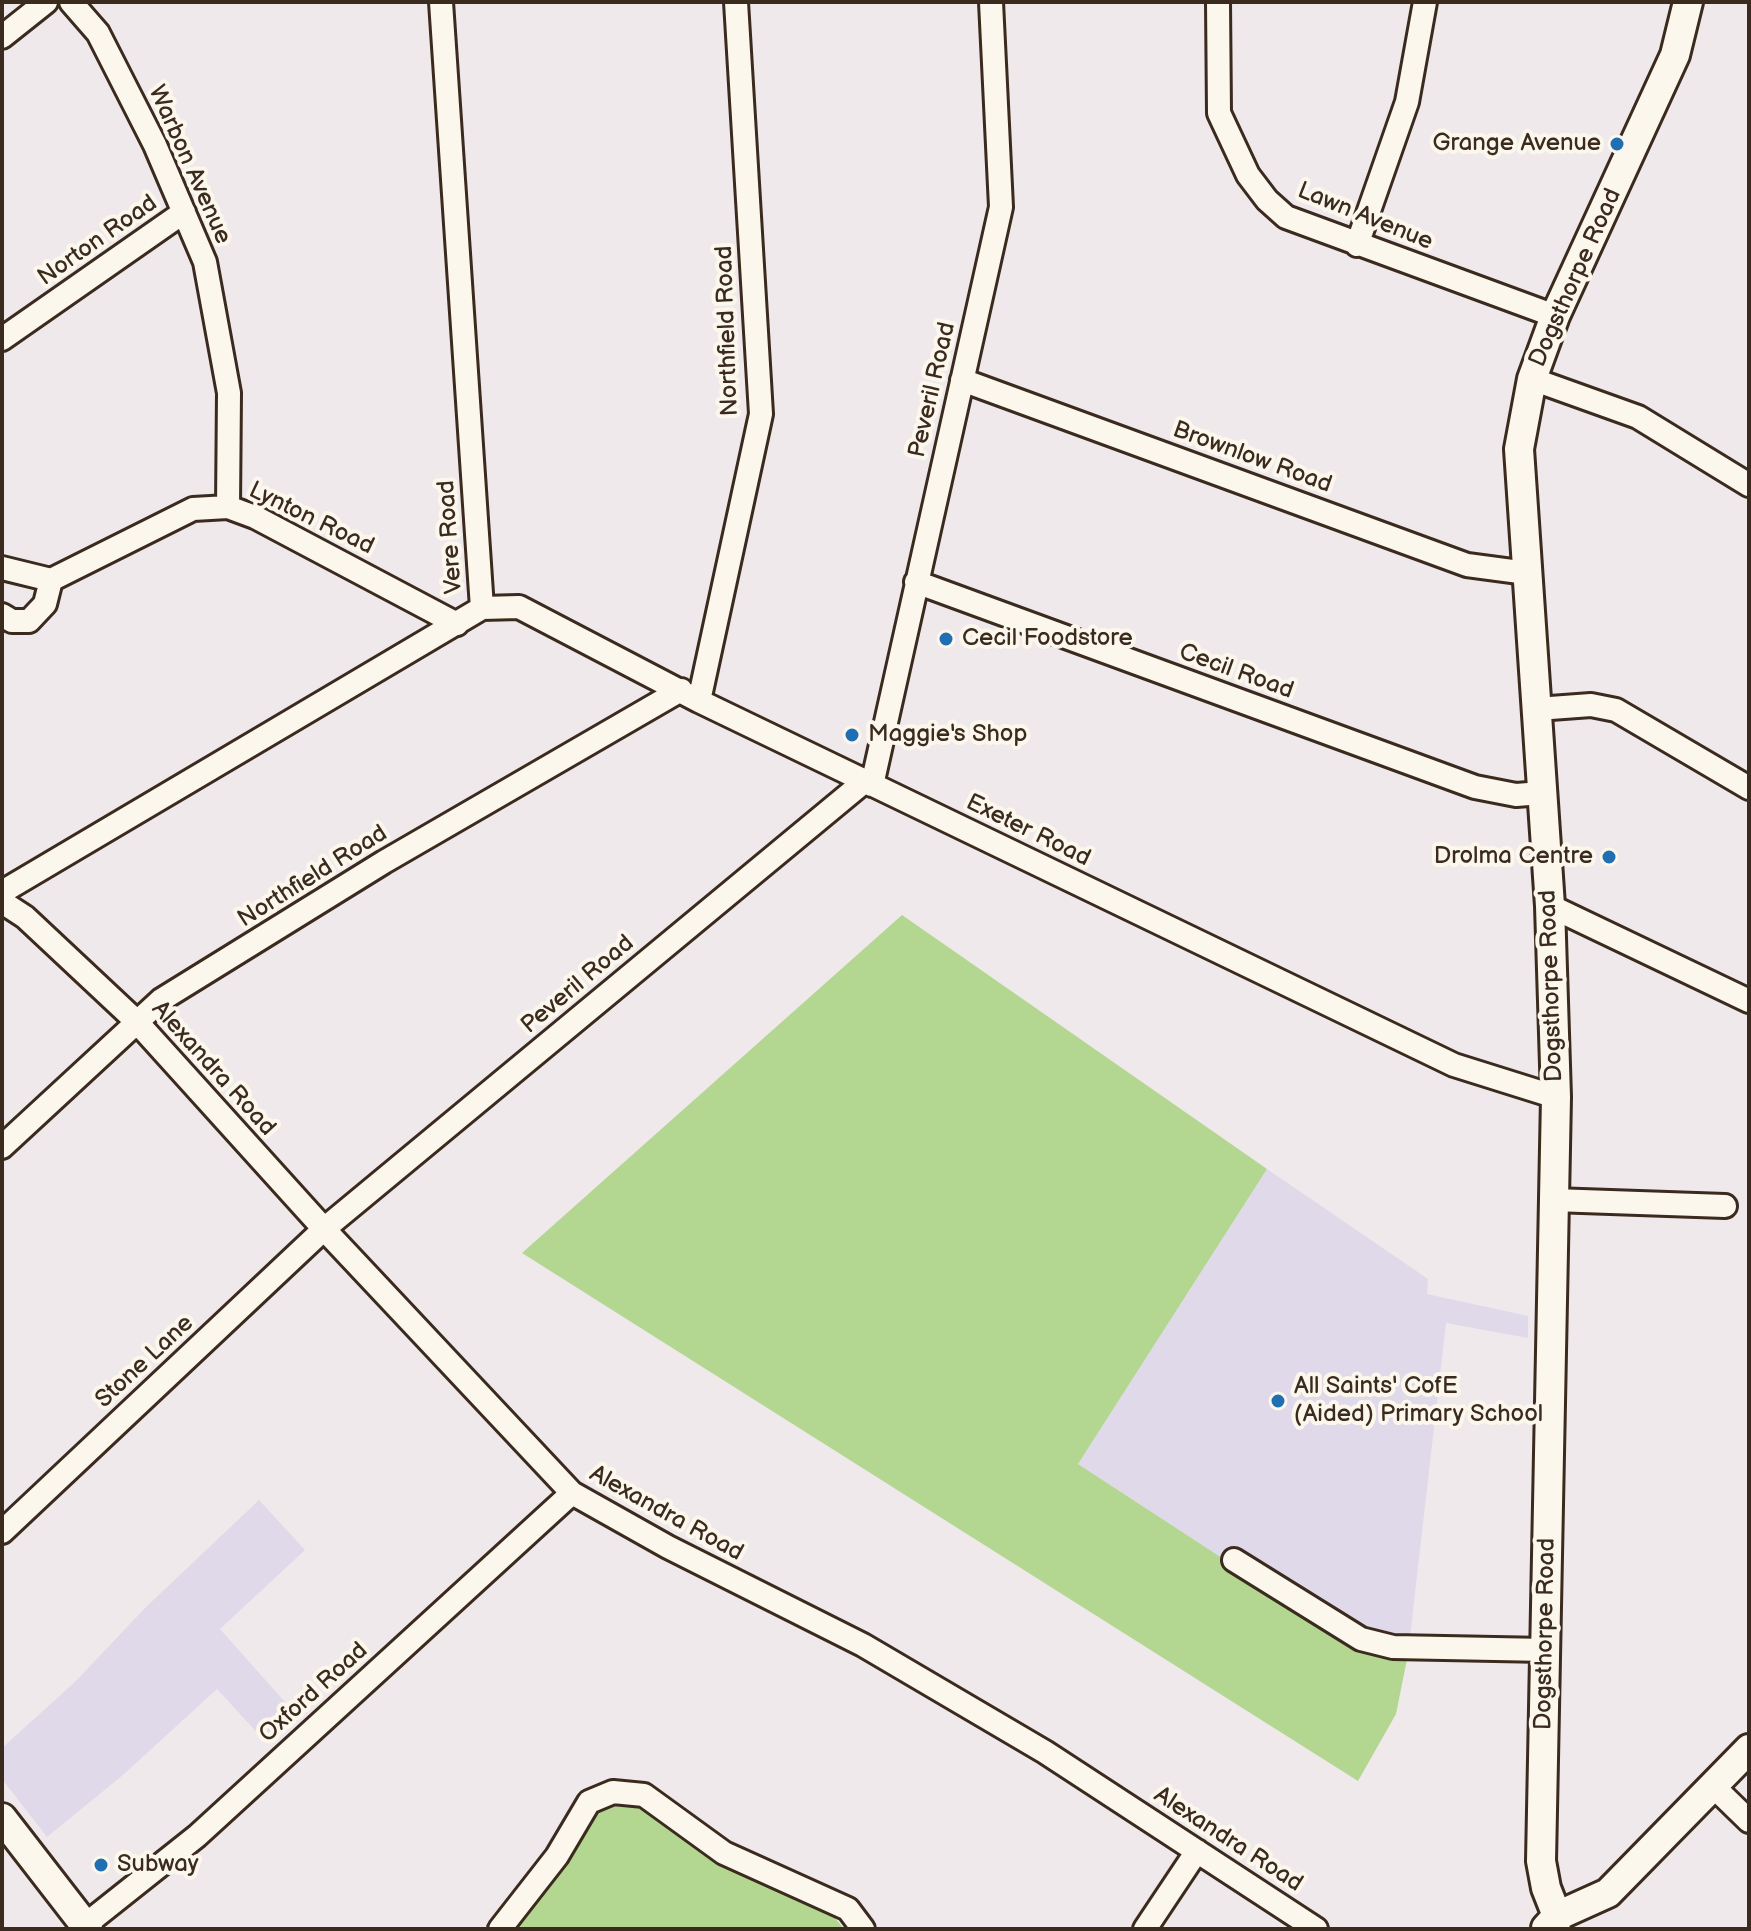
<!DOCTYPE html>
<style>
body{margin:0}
#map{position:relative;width:1751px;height:1931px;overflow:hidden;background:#efe9eb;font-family:"Balsamiq Sans",sans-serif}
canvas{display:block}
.frame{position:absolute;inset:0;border:4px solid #3b2a1e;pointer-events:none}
</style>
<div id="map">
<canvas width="1751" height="1931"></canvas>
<div class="frame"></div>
</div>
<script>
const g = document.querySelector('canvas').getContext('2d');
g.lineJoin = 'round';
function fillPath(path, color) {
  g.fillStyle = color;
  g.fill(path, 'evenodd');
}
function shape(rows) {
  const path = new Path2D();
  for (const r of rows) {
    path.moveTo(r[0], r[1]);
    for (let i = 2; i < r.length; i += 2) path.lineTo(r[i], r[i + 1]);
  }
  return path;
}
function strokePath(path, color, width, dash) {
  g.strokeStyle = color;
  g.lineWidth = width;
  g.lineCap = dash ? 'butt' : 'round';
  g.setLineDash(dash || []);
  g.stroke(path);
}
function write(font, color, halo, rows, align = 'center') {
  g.font = font + ' "Balsamiq Sans",sans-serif';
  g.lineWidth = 8;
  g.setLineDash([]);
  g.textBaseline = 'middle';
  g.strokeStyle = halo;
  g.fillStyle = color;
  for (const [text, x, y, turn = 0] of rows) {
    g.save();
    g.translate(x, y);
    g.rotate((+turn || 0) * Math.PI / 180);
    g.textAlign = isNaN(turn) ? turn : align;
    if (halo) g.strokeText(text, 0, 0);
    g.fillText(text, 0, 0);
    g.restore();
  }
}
fillPath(shape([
 [1267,1169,1428,1279,1427,1294,1528,1316,1528,1338,1446,1323,1408,1654,1363,1650,1078,1464],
 [259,1500,305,1550,220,1629,293,1711,263,1739,217,1689,123,1775,47,1837,2,1779,2,1748,75,1682,145,1608]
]), '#e0d9e9');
fillPath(shape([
 [902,915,1267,1169,1078,1464,1363,1650,1408,1654,1396,1714,1358,1781,522,1253],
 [608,1803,643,1803,697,1847,748,1877,835,1918,844,1929,511,1929,591,1810]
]), '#b3d690');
const minor = shape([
 [71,2,98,33,155,145,205,262,229,393,228,507],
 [1218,2,1219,113,1248,175,1267,200,1286,217,1555,316],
 [2,37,46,2],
 [1357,245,1407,102,1425,2],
 [2,339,184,212],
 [1532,379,1638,417,1749,485],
 [962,380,1467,565,1527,573],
 [2,568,51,580,193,509,228,507,255,517,457,624],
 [916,582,1475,787,1516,795,1542,793],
 [482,608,519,607,699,701,1454,1065,1556,1097],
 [2,615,12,621,29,621,45,604,51,580],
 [699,701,761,414,736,2],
 [1537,709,1591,705,1616,710,1749,788],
 [872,785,1001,207,991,2],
 [2,892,482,608,441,2],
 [2,902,25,917,136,1021,324,1229,572,1493,668,1547,863,1645,1045,1752,1316,1929],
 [1550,906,1749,1001],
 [2,1147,161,1000,384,862,681,690],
 [1553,1200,1725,1206],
 [2,1532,324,1229,865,781],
 [1234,1560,1361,1639,1393,1647,1546,1650],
 [1713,1786,1749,1821],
 [85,1925,197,1836,572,1493],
 [500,1929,557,1856,589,1802,613,1792,644,1795,724,1853,848,1909,863,1929],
 [1145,1929,1197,1851]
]);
const tertiary = shape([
 [2,1818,88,1929],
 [1546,1928,1557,1916,1608,1893,1749,1749],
 [1555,1929,1557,1916,1546,1888,1541,1861,1556,1097,1550,906,1519,449,1532,379,1555,316,1675,55,1688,2]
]);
strokePath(minor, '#3b2a1e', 28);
strokePath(tertiary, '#3b2a1e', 34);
strokePath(minor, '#fbf7ec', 22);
strokePath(tertiary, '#fbf7ec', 28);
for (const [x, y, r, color] of [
 [1617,144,8,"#1f6fb2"],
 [946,639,8,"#1f6fb2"],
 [852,735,8,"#1f6fb2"],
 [1609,857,8,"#1f6fb2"],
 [1278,1401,8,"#1f6fb2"],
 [101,1865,8,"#1f6fb2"]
]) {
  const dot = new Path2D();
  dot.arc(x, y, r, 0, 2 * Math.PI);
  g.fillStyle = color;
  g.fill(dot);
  strokePath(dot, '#fbf7ec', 3);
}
write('24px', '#3b2a1e', '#fbf7ec', [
 ["Grange Avenue",1601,144,"right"],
 ["Cecil Foodstore",962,639],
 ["Maggie's Shop",868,735],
 ["Drolma Centre",1593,857,"right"],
 ["All Saints' CofE",1294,1387],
 ["(Aided) Primary School",1294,1415],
 ["Subway",117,1865]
], 'left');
write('24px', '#3b2a1e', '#fbf7ec', [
 ["Warbon Avenue",189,165,66],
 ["Lawn Avenue",1365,217,22],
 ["Norton Road",98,241,-35],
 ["Dogsthorpe Road",1576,278,-66],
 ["Northfield Road",728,331,-92],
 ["Peveril Road",933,390,-77],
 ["Brownlow Road",1252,458,20],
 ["Lynton Road",311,519,26],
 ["Vere Road",451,537,-94],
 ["Cecil Road",1236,672,20],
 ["Exeter Road",1028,831,26],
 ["Northfield Road",313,877,-32],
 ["Peveril Road",578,985,-40],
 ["Dogsthorpe Road",1552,986,-92],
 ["Alexandra Road",213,1069,48],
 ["Stone Lane",145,1362,-43],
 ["Alexandra Road",666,1514,29],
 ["Dogsthorpe Road",1546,1634,-89],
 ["Oxford Road",314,1693,-42],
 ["Alexandra Road",1228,1840,33]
]);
</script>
